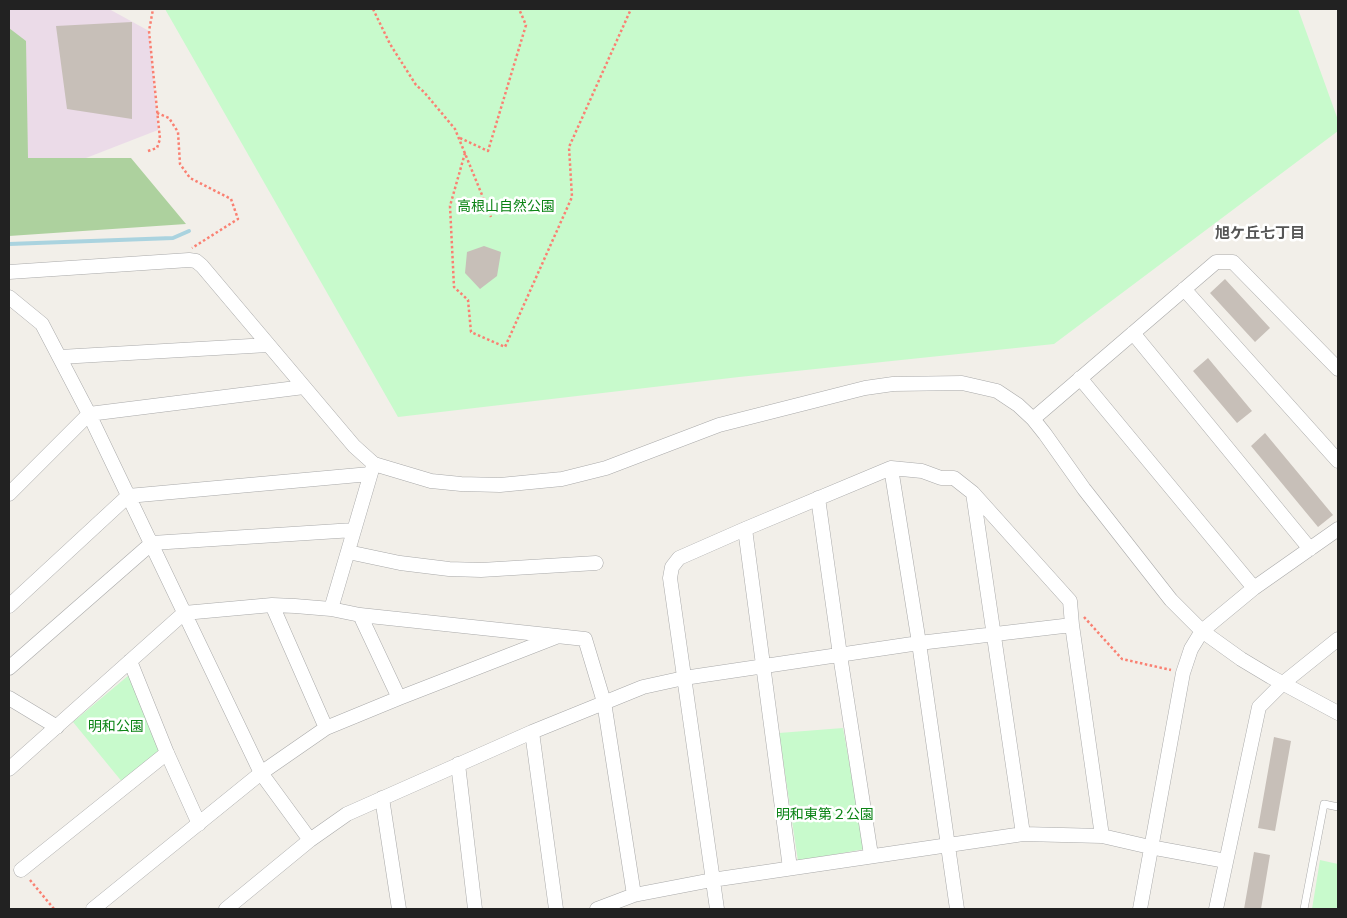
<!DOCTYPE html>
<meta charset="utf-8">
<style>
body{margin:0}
#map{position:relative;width:1347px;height:918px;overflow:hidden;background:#f2efe9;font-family:Lato,sans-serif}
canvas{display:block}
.frame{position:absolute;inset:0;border:10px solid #222;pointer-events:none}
</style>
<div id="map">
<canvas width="1347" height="918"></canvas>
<div class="frame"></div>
</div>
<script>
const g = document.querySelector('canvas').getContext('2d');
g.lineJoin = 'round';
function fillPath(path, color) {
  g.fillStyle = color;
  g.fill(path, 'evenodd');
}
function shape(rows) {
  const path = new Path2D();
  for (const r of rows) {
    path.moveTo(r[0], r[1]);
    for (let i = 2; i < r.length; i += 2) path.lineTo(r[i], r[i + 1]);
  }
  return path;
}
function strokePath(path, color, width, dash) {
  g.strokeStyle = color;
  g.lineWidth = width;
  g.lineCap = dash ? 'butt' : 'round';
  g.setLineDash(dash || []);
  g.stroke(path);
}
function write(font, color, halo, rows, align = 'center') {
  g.font = font + ' Lato,"Noto Sans JP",sans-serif';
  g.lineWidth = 5;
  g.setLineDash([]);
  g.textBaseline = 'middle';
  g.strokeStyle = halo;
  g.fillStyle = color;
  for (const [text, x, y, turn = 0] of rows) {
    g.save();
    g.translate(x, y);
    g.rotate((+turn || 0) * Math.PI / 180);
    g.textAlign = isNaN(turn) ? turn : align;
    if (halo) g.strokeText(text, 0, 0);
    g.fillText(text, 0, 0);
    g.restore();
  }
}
fillPath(shape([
 [9,9,109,9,149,31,158,130,9,188]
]), '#ebdbe8');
fillPath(shape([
 [9,28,26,41,28,158,131,158,186,224,9,236]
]), '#add19e');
fillPath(shape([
 [165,9,1298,9,1338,120,1338,131,1054,344,739,377,398,417],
 [129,675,162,753,123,783,73,722],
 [843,728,865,849,798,861,779,733],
 [1320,860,1338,864,1338,909,1312,909]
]), '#c8facc');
strokePath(shape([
 [9,244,173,238,189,231]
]), '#aad3df', 4);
fillPath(shape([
 [132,22,132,119,67,109,56,26],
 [484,246,501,252,497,276,480,289,465,273,467,252],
 [1225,279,1270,328,1255,342,1210,293],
 [1208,358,1252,411,1237,423,1193,371],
 [1265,433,1333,515,1318,527,1251,446],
 [1274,737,1291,741,1275,831,1258,828],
 [1254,852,1270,855,1261,909,1244,909]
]), '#c7bfb8');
const service = shape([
 [1304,909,1324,804,1338,807]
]);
const minor = shape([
 [9,272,189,260,196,261,202,266,354,446,374,464,431,481,461,484,500,485,562,479,606,468,719,425,865,388,893,384,962,383,997,391,1018,405,1033,419,1045,434,1084,489,1171,600,1202,631,1241,659,1271,677,1338,713],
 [1184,289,1338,461],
 [9,297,42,324,89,414,261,773,310,840],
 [1133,333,1310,549],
 [60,357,268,345],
 [1080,378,1254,588],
 [1033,419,1216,262,1233,262,1338,369],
 [891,468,919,643,957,909],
 [973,493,1023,834],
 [9,494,89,414,304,387],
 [818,498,840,655,871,855],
 [745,529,790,868],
 [348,552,400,563,449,569,481,570,596,563],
 [272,605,326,728],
 [9,606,128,496,370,474],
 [331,609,373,466],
 [360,615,399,698],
 [130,661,167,753,199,824],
 [9,668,152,543,354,530],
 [9,698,57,727],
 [532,732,556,909],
 [458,764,475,909],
 [9,769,184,613,272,605,295,606,331,609,360,615,585,639,604,702,634,895],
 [382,798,399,909],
 [21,870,167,753],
 [93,909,261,773,326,728,399,698,556,637],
 [226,909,310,840,347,814,532,732,643,687,684,678,919,643,1072,625],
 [597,909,634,895,712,880,1023,834,1102,836,1150,847,1226,861],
 [717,909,670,578,672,567,679,558,745,529,891,468,922,471,941,478,954,478,973,493,1070,601,1072,625,1102,836],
 [1140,909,1183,673,1191,649,1202,631,1254,588,1338,529],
 [1216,909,1259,707,1282,684,1338,639]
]);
strokePath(service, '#a9a9a9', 8);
strokePath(minor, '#a9a9a9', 15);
strokePath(shape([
 [373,9,390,44,416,85,424,92,455,129,491,217],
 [157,113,169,118,178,132,180,164,190,178,231,199,238,219,192,248],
 [460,138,488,151,526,25,519,9],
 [148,151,157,148,160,139,149,31,153,9],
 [465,153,450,206,454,287,468,300,471,332,505,347,572,197,569,147,631,9],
 [1084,617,1122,659,1171,670],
 [30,880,54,909]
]), '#fa8072', 2.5, [2.5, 2.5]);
strokePath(service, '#fff', 7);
strokePath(minor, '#fff', 14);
write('14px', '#0c8416', '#fff', [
 ["高根山自然公園",506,206],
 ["明和公園",116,726],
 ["明和東第２公園",825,814]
]);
write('bold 15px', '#555', '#fff', [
 ["旭ケ丘七丁目",1260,233]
]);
</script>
